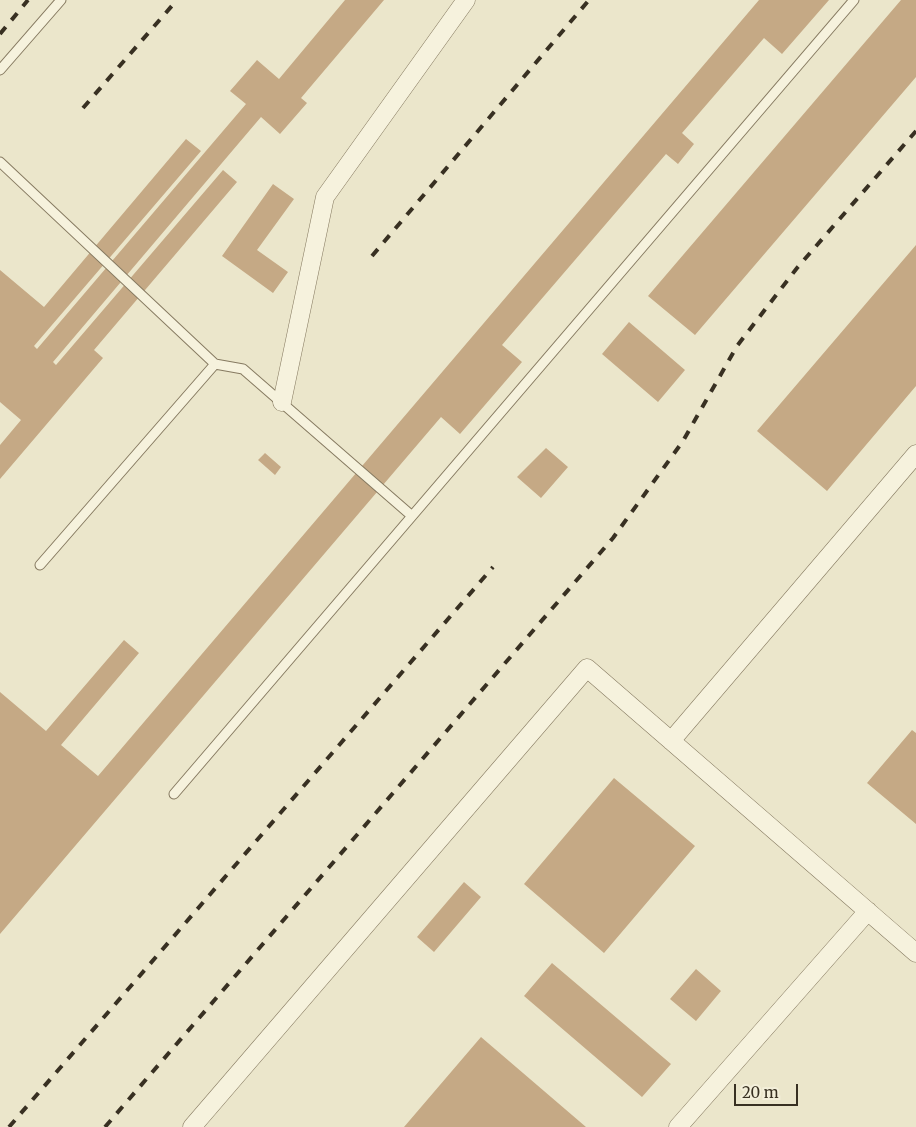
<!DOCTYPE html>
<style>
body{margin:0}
#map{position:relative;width:916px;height:1127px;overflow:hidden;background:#ebe6cb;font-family:Merriweather,serif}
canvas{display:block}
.scale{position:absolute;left:734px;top:1084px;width:64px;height:22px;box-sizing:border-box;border:2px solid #383022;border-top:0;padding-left:6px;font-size:15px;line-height:18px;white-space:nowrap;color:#383022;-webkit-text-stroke:4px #f3efda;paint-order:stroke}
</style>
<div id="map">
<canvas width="916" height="1127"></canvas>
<div class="scale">20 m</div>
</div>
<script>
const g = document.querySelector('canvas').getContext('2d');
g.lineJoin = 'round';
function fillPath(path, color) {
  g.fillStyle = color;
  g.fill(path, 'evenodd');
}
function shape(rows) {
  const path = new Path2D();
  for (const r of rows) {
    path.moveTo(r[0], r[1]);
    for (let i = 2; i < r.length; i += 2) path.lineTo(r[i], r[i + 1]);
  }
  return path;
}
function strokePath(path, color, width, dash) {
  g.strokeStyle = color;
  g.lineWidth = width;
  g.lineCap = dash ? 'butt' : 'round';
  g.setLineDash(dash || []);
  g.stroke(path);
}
fillPath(shape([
 [345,0,384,0,301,98,307,103,280,134,261,117,53,362,56,365,223,170,237,182,94,350,103,358,0,479,0,445,21,420,0,402,0,270,44,307,186,139,201,151,34,346,37,349,246,104,230,91,257,60,279,79],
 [759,0,829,0,782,54,764,38,682,133,694,144,678,164,666,154,502,345,522,362,460,434,441,417,0,934,0,692,46,731,124,640,139,653,61,745,98,776],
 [901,0,916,0,916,77,695,335,648,296],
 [273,184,294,199,257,250,288,272,273,293,222,256],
 [916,245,916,386,827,491,757,431],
 [629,322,685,370,658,402,602,354],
 [546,448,568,467,541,498,517,477],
 [265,453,281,467,275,475,258,460],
 [912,730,916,733,916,824,867,783],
 [614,778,695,846,604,953,524,884],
 [464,882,481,897,434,952,417,937],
 [552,963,671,1064,642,1097,524,996],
 [696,969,721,991,696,1021,670,999],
 [481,1037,586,1127,404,1127]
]), '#c5a985');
const service = shape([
 [0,70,61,0],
 [0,162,215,364,243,369,412,516],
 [40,565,215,364],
 [174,794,854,0]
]);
const minor = shape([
 [282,402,325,197,466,0],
 [671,741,916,454],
 [192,1127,587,668,916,953],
 [678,1127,868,911]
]);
strokePath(service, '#867a61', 11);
strokePath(minor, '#867a61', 19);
strokePath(service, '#f6f2dd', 9);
strokePath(minor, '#f6f2dd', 18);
strokePath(shape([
 [0,34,28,0],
 [83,108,177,0],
 [372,256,589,0],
 [9,1127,493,567],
 [105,1127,613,538,683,441,737,346,797,268,916,131]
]), '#383022', 4, [9, 9]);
</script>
